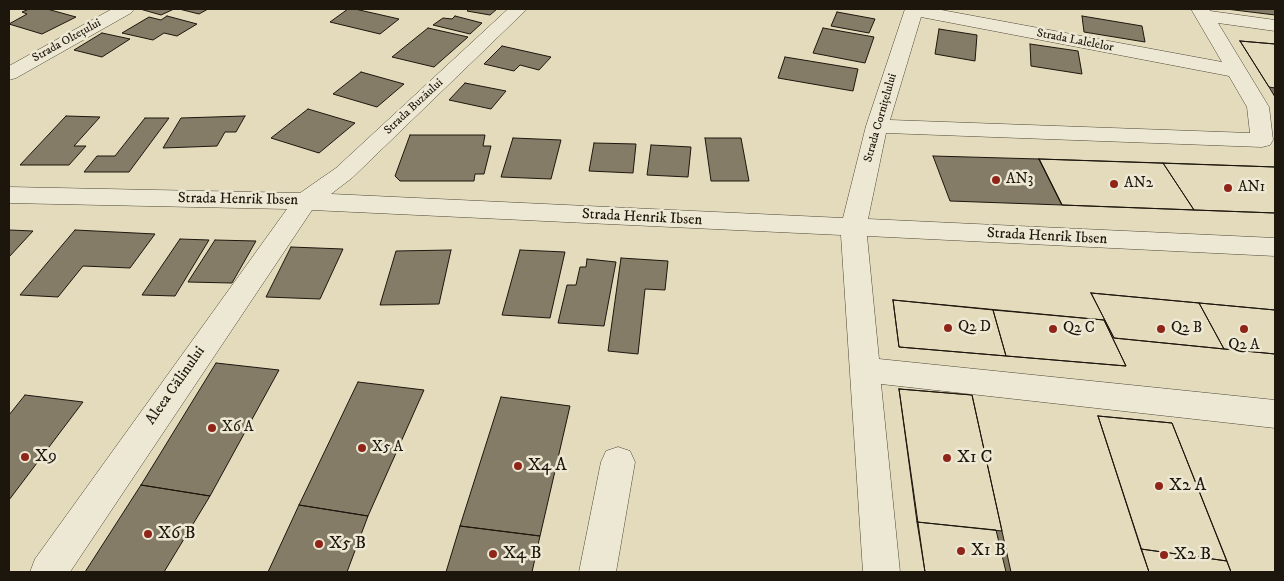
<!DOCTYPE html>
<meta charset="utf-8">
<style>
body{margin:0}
#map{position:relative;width:1284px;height:581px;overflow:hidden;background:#e3dbbb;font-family:"IM FELL DW Pica",serif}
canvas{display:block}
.frame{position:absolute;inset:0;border:10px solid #1d160d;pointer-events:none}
</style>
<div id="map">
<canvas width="1284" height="581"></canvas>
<div class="frame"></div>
</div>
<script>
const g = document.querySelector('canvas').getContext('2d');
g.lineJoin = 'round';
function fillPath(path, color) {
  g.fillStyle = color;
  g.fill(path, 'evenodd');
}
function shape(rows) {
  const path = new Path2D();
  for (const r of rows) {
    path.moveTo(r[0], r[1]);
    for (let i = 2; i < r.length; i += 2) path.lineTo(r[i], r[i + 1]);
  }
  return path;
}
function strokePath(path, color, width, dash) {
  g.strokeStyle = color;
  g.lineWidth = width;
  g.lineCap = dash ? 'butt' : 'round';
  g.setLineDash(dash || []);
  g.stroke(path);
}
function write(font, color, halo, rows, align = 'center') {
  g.font = font + ' "IM FELL DW Pica",serif';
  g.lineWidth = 5;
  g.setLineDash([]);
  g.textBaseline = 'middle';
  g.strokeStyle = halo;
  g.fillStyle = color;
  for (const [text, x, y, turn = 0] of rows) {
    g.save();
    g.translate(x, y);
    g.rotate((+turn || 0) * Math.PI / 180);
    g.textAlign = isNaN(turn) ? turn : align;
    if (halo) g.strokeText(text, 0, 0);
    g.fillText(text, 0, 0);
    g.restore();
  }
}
const building = shape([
 [29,9,47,9,76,17,42,34,9,24,27,14,22,12,29,9],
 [140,9,174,9,161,15,140,9],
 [179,9,208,9,199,14,179,9],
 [348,9,355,9,399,19,380,34,330,22,348,9],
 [469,9,497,9,490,15,467,11,469,9],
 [1226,9,1275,9,1275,15,1226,9],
 [837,12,875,19,869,33,831,26,837,12],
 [167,16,197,24,177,36,164,33,153,40,122,33,149,17,161,20,167,16],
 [455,16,482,23,470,34,433,25,443,18,452,19,455,16],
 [1082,16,1142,26,1145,42,1084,32,1082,16],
 [428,28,468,37,434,67,392,57,428,28],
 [823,28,874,37,865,63,813,53,823,28],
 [939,29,977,35,975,61,935,54,939,29],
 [102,33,130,39,102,57,74,50,102,33],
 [1240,41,1275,44,1275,97,1269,87,1240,41],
 [1240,41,1275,44,1275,88,1269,87,1240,41],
 [1030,44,1078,51,1082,74,1031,66,1030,44],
 [502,46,551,57,539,70,520,65,514,71,484,64,502,46],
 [785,57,858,69,853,91,778,78,785,57],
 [361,72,404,84,377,107,333,94,361,72],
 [465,83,506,91,491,109,449,100,465,83],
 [308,109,355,123,319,153,271,138,308,109],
 [66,116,100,117,74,146,86,146,69,165,20,165,66,116],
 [245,116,236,132,225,132,217,146,163,148,181,118,245,116],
 [145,118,169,118,129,172,84,172,97,156,115,156,145,118],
 [410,135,485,135,483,146,491,146,484,174,475,174,474,181,400,181,395,176,410,135],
 [513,138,561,140,551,179,501,177,513,138],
 [705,138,741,138,749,181,711,181,705,138],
 [594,143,636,144,633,173,589,171,594,143],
 [651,145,691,147,688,177,647,175,651,145],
 [933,156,1039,159,1062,205,950,201,933,156],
 [1039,159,1275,167,1275,213,1062,205,1039,159],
 [1039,159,1163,163,1194,210,1062,205,1039,159],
 [1163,163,1275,167,1275,213,1194,210,1163,163],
 [9,230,33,231,9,257,9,230],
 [75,230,155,234,130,268,83,266,58,297,20,295,75,230],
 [180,239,209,240,175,296,142,295,180,239],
 [215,240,256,241,232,283,188,282,215,240],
 [291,247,343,249,320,299,266,297,291,247],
 [451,250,439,304,380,305,396,251,451,250],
 [520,250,565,252,550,318,502,315,520,250],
 [621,258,668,261,665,290,645,289,638,354,608,351,621,258],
 [587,259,616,262,604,326,558,323,567,285,576,285,580,267,586,267,587,259],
 [1091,293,1275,310,1275,354,1114,338,1091,293],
 [1091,293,1199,303,1224,349,1114,338,1091,293],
 [893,300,1104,320,1126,366,899,347,893,300],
 [893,300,993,310,1006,356,899,347,893,300],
 [1199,303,1275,310,1275,354,1224,349,1199,303],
 [993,310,1104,320,1126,366,1006,356,993,310],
 [216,363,279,370,210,496,141,485,216,363],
 [358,382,424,390,368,516,299,505,358,382],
 [899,389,972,395,1011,572,925,572,899,389],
 [899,389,972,395,1002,531,917,522,899,389],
 [25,395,83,402,9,500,9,415,25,395],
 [501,397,570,406,540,536,460,526,501,397],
 [1098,416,1172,423,1231,572,1149,572,1098,416],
 [1098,416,1172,423,1227,561,1141,549,1098,416],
 [141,485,210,496,164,572,85,572,141,485],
 [299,505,368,516,347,572,268,572,299,505],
 [917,522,996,530,1006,572,925,572,917,522],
 [460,526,540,536,532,572,446,572,460,526],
 [1141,549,1227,561,1231,572,1149,572,1141,549]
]);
fillPath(building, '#847c67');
strokePath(building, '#1d160d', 1);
const minor = shape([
 [112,9,134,9,131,13,16,78,9,80,9,66,112,9],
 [508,9,527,9,352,178,331,194,843,218,866,126,905,9,936,9,1222,62,1191,9,1209,9,1210,11,1275,20,1275,31,1218,23,1269,107,1273,140,1270,145,1262,147,886,133,868,219,1275,238,1275,256,867,236,879,359,1275,400,1275,428,881,384,900,572,863,572,841,235,312,210,70,572,30,572,35,559,287,209,9,203,9,187,300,193,336,168,508,9],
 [921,17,1229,76,1247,107,1250,133,890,120,921,17],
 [618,447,630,451,635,462,616,572,579,572,601,462,606,451,618,447]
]);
strokePath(minor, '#4e4738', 1);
fillPath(minor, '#ede8d3');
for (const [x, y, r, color] of [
 [996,180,5,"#8f2418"],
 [1114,184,5,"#8f2418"],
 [1228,188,5,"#8f2418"],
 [948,328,5,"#8f2418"],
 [1053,329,5,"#8f2418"],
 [1161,329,5,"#8f2418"],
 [1244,329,5,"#8f2418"],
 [212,428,5,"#8f2418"],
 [362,448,5,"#8f2418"],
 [25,457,5,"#8f2418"],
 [947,458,5,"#8f2418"],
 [518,466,5,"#8f2418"],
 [1159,486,5,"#8f2418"],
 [148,534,5,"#8f2418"],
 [319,544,5,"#8f2418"],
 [961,551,5,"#8f2418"],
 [493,554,5,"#8f2418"],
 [1164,555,5,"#8f2418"]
]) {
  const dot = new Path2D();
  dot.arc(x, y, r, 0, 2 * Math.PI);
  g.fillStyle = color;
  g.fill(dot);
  strokePath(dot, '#ede8d3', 2);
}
write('12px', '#1d160d', '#ede8d3', [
 ["Strada Oltețului",67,41,-29],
 ["Strada Lalelelor",1075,41,11],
 ["Strada Buzăului",414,107,-43],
 ["Strada Cornițelului",881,118,-74]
]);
write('15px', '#1d160d', '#ede8d3', [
 ["AN3",1006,180],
 ["AN2",1124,184],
 ["AN1",1238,188],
 ["Q2 D",958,328],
 ["Q2 C",1063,329],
 ["Q2 B",1171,329],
 ["Q2 A",1244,346,"center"],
 ["X6 A",222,428],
 ["X5 A",372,448]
], 'left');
write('15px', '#1d160d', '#ede8d3', [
 ["Strada Henrik Ibsen",238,200,1],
 ["Strada Henrik Ibsen",642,218,3],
 ["Strada Henrik Ibsen",1047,237,3],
 ["Aleea Călinului",176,386,-55]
]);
write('18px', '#1d160d', '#ede8d3', [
 ["X9",35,457],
 ["X1 C",957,458],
 ["X4 A",528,466],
 ["X2 A",1169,486],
 ["X6 B",158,534],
 ["X5 B",329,544],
 ["X1 B",971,551],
 ["X4 B",503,554],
 ["X2 B",1174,555]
], 'left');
</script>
